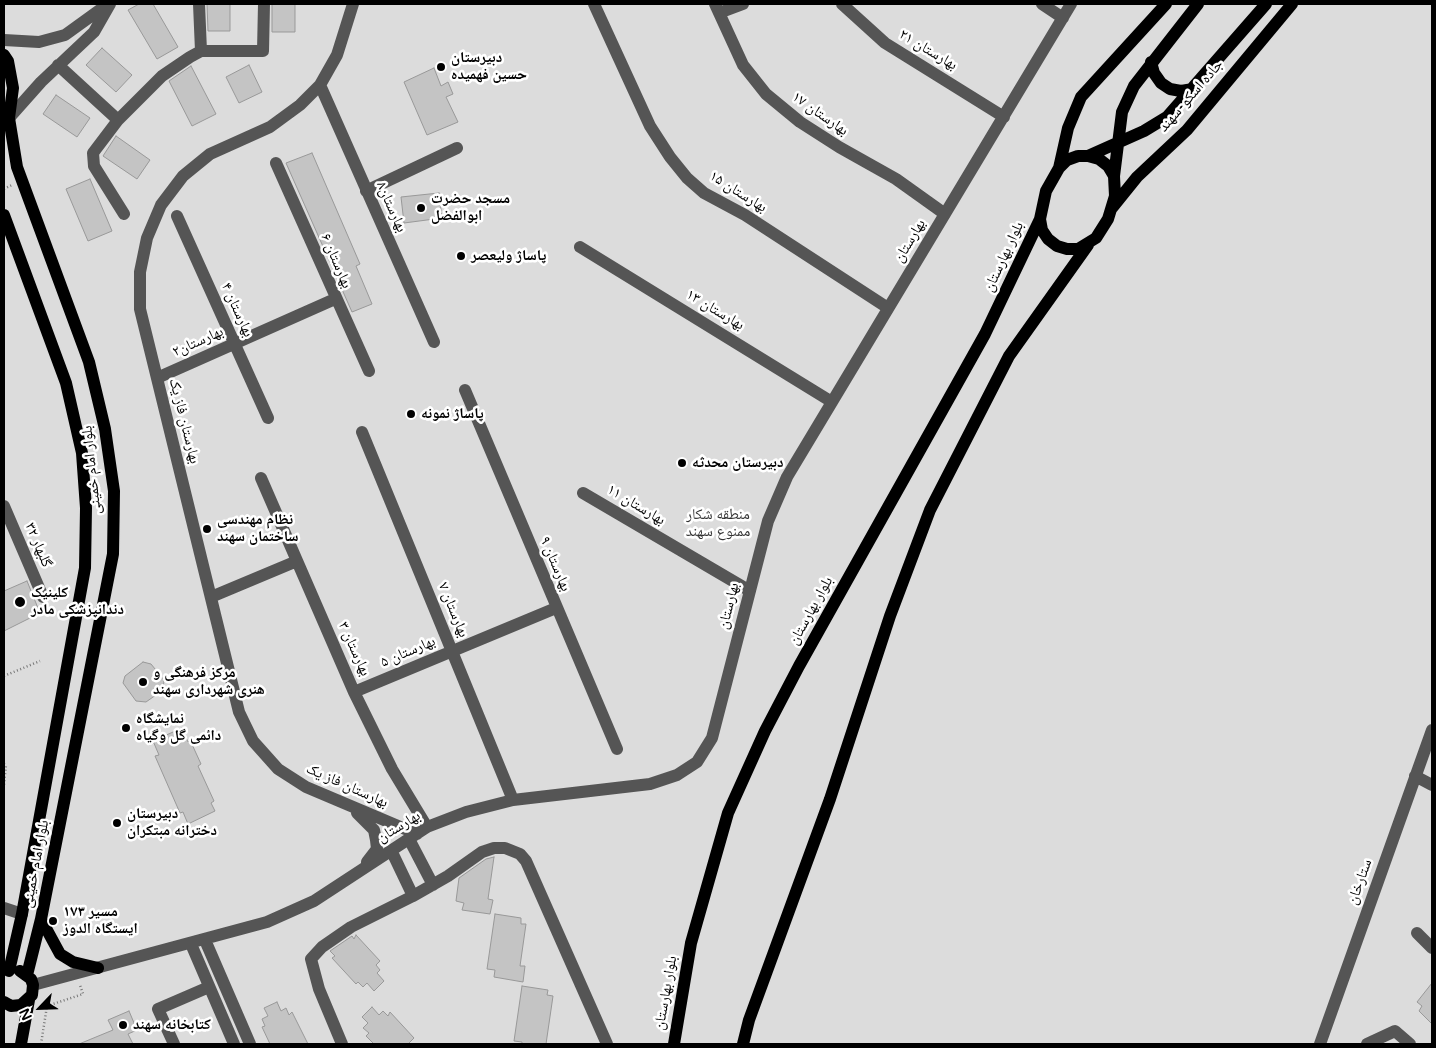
<!DOCTYPE html>
<meta charset="utf-8">
<style>
body{margin:0}
#map{position:relative;width:1436px;height:1048px;overflow:hidden;background:#fff;font-family:"Varela Round",sans-serif}
canvas{display:block}
.frame{position:absolute;inset:0;border:5px solid #000;pointer-events:none}
.north{position:absolute;left:15px;top:983px;width:50px;height:50px;-webkit-text-stroke:4px #fff;paint-order:stroke;rotate:246deg;font-size:14px;font-weight:700;line-height:20px;text-align:center;color:#000}
.north::after{content:'';display:block;margin:auto;width:18px;height:22px;background:#000;clip-path:polygon(50% 0,100% 100%,50% 72%,0 100%)}
</style>
<div id="map">
<canvas width="1436" height="1048"></canvas>
<div class="frame"></div>
<div class="north">N</div>
</div>
<script>
const g = document.querySelector('canvas').getContext('2d');
g.lineJoin = 'round';
function fillPath(path, color) {
  g.fillStyle = color;
  g.fill(path, 'evenodd');
}
function shape(rows) {
  const path = new Path2D();
  for (const r of rows) {
    path.moveTo(r[0], r[1]);
    for (let i = 2; i < r.length; i += 2) path.lineTo(r[i], r[i + 1]);
  }
  return path;
}
function strokePath(path, color, width, dash) {
  g.strokeStyle = color;
  g.lineWidth = width;
  g.lineCap = dash ? 'butt' : 'round';
  g.setLineDash(dash || []);
  g.stroke(path);
}
function write(font, color, halo, rows, align = 'center') {
  g.font = font + ' "Varela Round","Noto Naskh Arabic",sans-serif';
  g.lineWidth = 5;
  g.setLineDash([]);
  g.textBaseline = 'middle';
  g.strokeStyle = halo;
  g.fillStyle = color;
  for (const [text, x, y, turn = 0] of rows) {
    g.save();
    g.translate(x, y);
    g.rotate((+turn || 0) * Math.PI / 180);
    g.textAlign = isNaN(turn) ? turn : align;
    if (halo) g.strokeText(text, 0, 0);
    g.fillText(text, 0, 0);
    g.restore();
  }
}
fillPath(shape([
 [4,4,1432,4,1432,1044,4,1044]
]), '#dcdcdc');
const building = shape([
 [139,4,153,4,178,47,157,59,128,10,139,4],
 [207,4,230,4,230,31,208,31,207,4],
 [272,4,295,4,295,32,272,32,272,4],
 [102,48,132,75,116,92,86,65,102,48],
 [249,65,262,92,239,103,226,77,249,65],
 [191,66,216,114,192,126,169,81,191,66],
 [434,68,441,86,448,82,453,94,446,97,458,122,427,135,404,82,434,68],
 [56,95,90,118,77,137,43,114,56,95],
 [116,136,150,160,137,179,103,156,116,136],
 [312,153,360,264,356,266,372,304,352,312,286,163,312,153],
 [90,179,112,231,88,241,66,189,90,179],
 [439,193,442,218,404,223,401,197,439,193],
 [27,581,40,613,4,631,4,591,27,581],
 [143,662,151,664,164,680,163,690,146,702,136,701,123,683,125,676,143,662],
 [182,728,188,742,190,740,201,764,198,766,214,801,211,803,215,811,188,824,183,812,180,813,155,756,159,755,153,741,182,728],
 [494,857,488,899,493,900,490,914,462,910,464,903,456,901,459,878,486,859,494,857],
 [495,914,521,918,521,924,526,924,520,966,525,966,523,982,494,977,495,970,487,969,495,914],
 [356,935,380,961,376,965,380,970,377,973,384,981,374,991,367,983,363,987,358,982,356,984,332,958,335,956,330,951,352,936,354,939,356,935],
 [1432,983,1432,1024,1419,1011,1422,1006,1417,1002,1432,983],
 [522,986,548,990,547,995,553,996,546,1044,522,1044,522,1042,514,1041,522,986],
 [277,1002,281,1011,286,1008,289,1015,292,1012,308,1044,270,1044,262,1027,265,1026,262,1019,268,1016,264,1008,277,1002],
 [372,1007,379,1015,383,1011,388,1016,390,1012,414,1038,408,1044,374,1044,366,1036,369,1033,363,1028,368,1023,362,1017,372,1007],
 [129,1011,137,1030,128,1034,133,1044,79,1044,113,1030,108,1020,129,1011]
]);
fillPath(building, '#c4c4c4');
strokePath(building, '#999', 1);
const major = shape([
 [4,55,8,61,13,88,9,118,6,126],
 [1151,62,1154,73,1161,83,1170,89,1181,91,1193,89],
 [9,118,17,167,89,362,105,429,114,491,113,554,41,919,27,975],
 [1078,156,1088,156,1099,159,1108,166,1114,176,1115,196,1108,219,1096,238,1078,249,1067,249,1057,246,1048,239,1042,230,1040,219,1046,191,1059,168,1067,160,1078,156],
 [1088,156,1144,131,1167,117,1266,4],
 [1059,168,1068,128,1081,97,1166,4],
 [1114,176,1122,112,1134,86,1198,4],
 [1112,208,1137,177,1187,130,1292,4],
 [4,215,66,383,82,453,86,508,85,568,22,914,9,971],
 [41,919,60,954,73,962,98,968],
 [4,1002,11,1006,21,1005,32,995,33,985,31,979,20,971],
 [21,1044,29,1000],
 [674,1044,691,943,728,813,765,731,799,666,985,334,1040,219],
 [743,1044,749,1020,830,799,890,616,930,510,1009,356,1088,245]
]);
strokePath(major, '#dbdbdb', 14);
strokePath(shape([
 [4,189,12,185],
 [4,676,40,661],
 [4,764,6,765,4,785],
 [41,1044,47,1006,83,994,80,985]
]), '#777', 2.5, [1, 2.5]);
strokePath(shape([
 [199,4,201,51],
 [353,4,337,55,320,85,300,105,270,127,210,154,183,176,161,205,147,238,140,272,140,309,239,712,253,741,278,769,306,787,417,834],
 [594,4,650,126,670,157,687,178,704,193,745,215,888,308],
 [715,4,743,65,766,94,800,122,839,147,896,179,945,214],
 [842,4,885,43,1004,117],
 [1042,4,1063,18],
 [719,13,743,4],
 [4,40,39,42,65,35,108,4],
 [58,65,118,120],
 [320,85,434,342],
 [9,118,41,82,94,32,110,4],
 [276,163,369,371],
 [366,191,457,148],
 [124,214,94,166,93,153,118,120,162,76,190,57,201,51,263,51,264,4],
 [177,216,268,418],
 [580,247,832,402],
 [157,378,335,299],
 [465,390,617,749],
 [362,432,513,800],
 [261,478,354,692,392,769,427,827],
 [583,493,750,591],
 [4,506,43,597],
 [211,597,297,561],
 [354,692,556,608],
 [1415,776,1432,785],
 [357,813,374,830,376,840,377,849,367,862],
 [409,839,433,885],
 [391,850,413,896],
 [4,908,22,914],
 [1417,933,1432,948],
 [205,940,250,1044],
 [191,944,234,1044],
 [33,985,267,922,314,901,427,827,466,812,513,800,650,784,677,775,697,762,712,738,768,521,787,477,1071,4],
 [174,1044,158,1009,209,987],
 [342,1044,319,989,311,959,322,947,351,927,413,896,448,876,482,852,494,848,505,848,520,854,526,861,607,1044],
 [1320,1044,1432,730],
 [1367,1044,1395,1031,1410,1044]
]), '#555', 12);
strokePath(major, '#000', 12);
for (const [x, y, r, color] of [
 [441,67,5,"#000"],
 [421,208,5,"#000"],
 [461,256,5,"#000"],
 [411,414,5,"#000"],
 [682,463,5,"#000"],
 [207,529,5,"#000"],
 [20,602,6,"#000"],
 [143,682,5,"#000"],
 [126,728,5,"#000"],
 [117,823,5,"#000"],
 [53,921,5,"#000"],
 [123,1025,5,"#000"]
]) {
  const dot = new Path2D();
  dot.arc(x, y, r, 0, 2 * Math.PI);
  g.fillStyle = color;
  g.fill(dot);
  strokePath(dot, '#fff', 2);
}
write('15px', '#000', '#fff', [
 ["بهارستان ۲۱",928,50,31],
 ["جاده اسکو-سهند",1191,96,-49],
 ["بهارستان ۱۷",820,114,35],
 ["بهارستان ۱۵",738,192,32],
 ["بهارستان۸",391,207,66],
 ["بهارستان",910,241,-59],
 ["بلوار بهارستان",1004,257,-65],
 ["بهارستان ۶",336,261,67],
 ["بهارستان ۴",237,310,66],
 ["بهارستان ۱۳",715,310,31],
 ["بهارستان۲",198,342,-24],
 ["بهارستان فاز یک",184,421,76],
 ["بلوار امام خمینی",92,470,-96],
 ["بهارستان ۱۱",636,505,31],
 ["گلبهار ۳۲",38,545,67],
 ["بهارستان ۹",555,564,67],
 ["بهارستان",729,606,-76],
 ["بهارستان ۷",453,610,68],
 ["بلوار بهارستان",811,611,-61],
 ["بهارستان ۳",354,649,66],
 ["بهارستان ۵",408,652,-23],
 ["بهارستان فاز یک",347,786,24],
 ["بهارستان",399,827,-31],
 ["بلوار امام خمینی",36,864,-79],
 ["ستارخان",1360,882,-70],
 ["بلوار بهارستان",666,993,-80]
]);
write('bold 15px', '#000', '#fff', [
 ["دبیرستان",451,58],
 ["حسین فهمیده",451,75],
 ["مسجد حضرت",431,199],
 ["ابوالفضل",431,216],
 ["پاساژ ولیعصر",471,256],
 ["پاساژ نمونه",421,414],
 ["دبیرستان محدثه",692,463],
 ["نظام مهندسی",217,520],
 ["ساختمان سهند",217,537],
 ["کلینیک",31,593],
 ["دندانپزشکی مادر",31,610],
 ["مرکز فرهنگی و",153,673],
 ["هنری شهرداری سهند",153,690],
 ["نمایشگاه",136,719],
 ["دائمی گل وگیاه",136,736],
 ["دبیرستان",127,814],
 ["دخترانه مبتکران",127,831],
 ["مسیر ۱۷۳",63,912],
 ["ایستگاه الدوز",63,929],
 ["کتابخانه سهند",133,1025]
], 'left');
write('15px', '#333', '#fff', [
 ["منطقه شکار",718,515],
 ["ممنوع سهند",718,532]
]);
</script>
